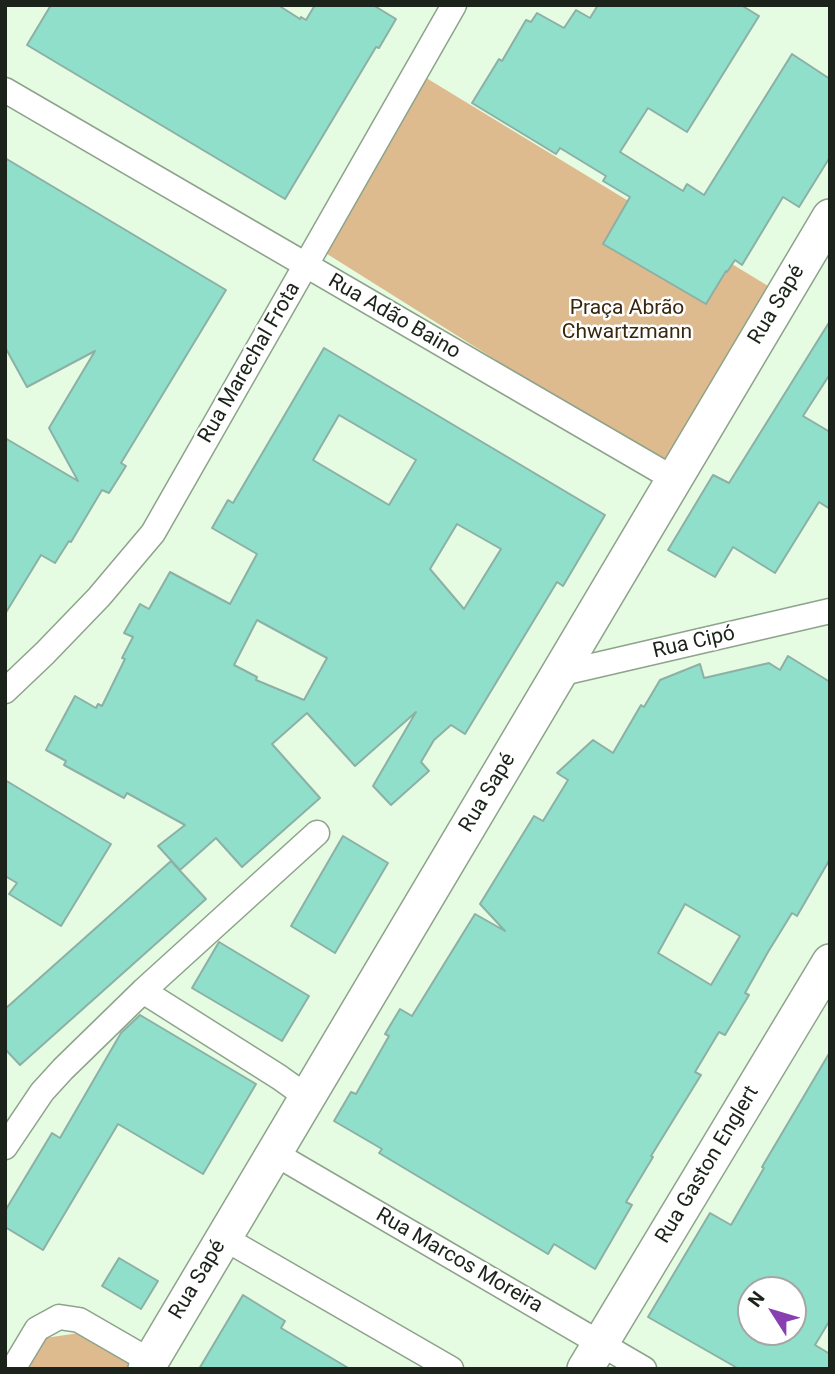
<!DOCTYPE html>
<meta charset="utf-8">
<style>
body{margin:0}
#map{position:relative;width:835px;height:1374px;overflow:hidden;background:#e5fce2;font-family:Roboto,sans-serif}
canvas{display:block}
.frame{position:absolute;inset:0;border:7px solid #1b231a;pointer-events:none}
.north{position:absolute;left:737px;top:1276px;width:70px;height:70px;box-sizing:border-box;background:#fff;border:2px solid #a4a7a3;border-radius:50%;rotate:307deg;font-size:19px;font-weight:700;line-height:28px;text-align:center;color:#1b231a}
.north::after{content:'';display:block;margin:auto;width:24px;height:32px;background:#883fb1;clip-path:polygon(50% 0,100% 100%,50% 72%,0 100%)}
</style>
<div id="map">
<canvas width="835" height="1374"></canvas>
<div class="frame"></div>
<div class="north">N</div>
</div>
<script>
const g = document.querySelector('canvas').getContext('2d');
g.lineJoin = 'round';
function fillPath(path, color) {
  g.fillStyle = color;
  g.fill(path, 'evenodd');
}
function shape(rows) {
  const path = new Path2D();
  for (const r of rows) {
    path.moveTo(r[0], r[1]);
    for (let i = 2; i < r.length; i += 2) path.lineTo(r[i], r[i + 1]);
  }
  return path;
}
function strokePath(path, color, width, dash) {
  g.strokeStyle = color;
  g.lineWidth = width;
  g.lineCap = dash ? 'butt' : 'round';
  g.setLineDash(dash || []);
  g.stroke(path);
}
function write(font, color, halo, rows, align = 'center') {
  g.font = font + ' Roboto,sans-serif';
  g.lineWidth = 5;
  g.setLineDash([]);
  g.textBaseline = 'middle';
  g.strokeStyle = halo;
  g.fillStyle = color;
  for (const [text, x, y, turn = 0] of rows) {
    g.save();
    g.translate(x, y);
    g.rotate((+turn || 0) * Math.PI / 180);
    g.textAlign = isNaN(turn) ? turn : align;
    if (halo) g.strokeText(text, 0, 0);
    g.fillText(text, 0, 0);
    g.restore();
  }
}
fillPath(shape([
 [423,76,778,292,671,470,324,252],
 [79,1333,135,1362,131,1369,27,1369,45,1338]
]), '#debb8e');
const building = shape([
 [51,5,278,5,300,19,301,17,306,20,315,5,373,5,396,19,379,48,376,47,285,199,27,45,51,5],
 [598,5,741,5,759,16,687,132,648,108,620,152,683,191,687,184,704,195,792,54,830,79,830,157,799,207,783,197,742,265,735,260,727,272,726,271,706,304,603,244,630,197,603,181,606,176,560,148,556,154,472,103,499,59,502,61,526,20,531,22,537,13,564,28,576,10,590,18,598,5],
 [5,158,226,290,121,463,126,466,109,493,102,490,71,542,69,541,55,563,41,555,5,614,5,438,78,481,49,428,95,351,27,387,5,347,5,158],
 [830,321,830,374,803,416,830,432,830,509,819,502,775,573,733,547,715,577,668,550,713,475,729,483,830,321],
 [324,348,605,515,563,586,557,582,465,734,451,725,434,740,421,762,429,771,391,805,373,786,416,712,355,766,307,713,272,744,320,798,242,867,216,838,180,870,158,846,185,825,127,793,124,798,64,765,66,761,46,750,75,696,96,708,98,704,102,706,125,659,122,658,133,637,124,633,140,604,149,609,170,572,230,604,257,554,212,528,228,500,233,503,324,348],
 [339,415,416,460,389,505,313,460,339,415],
 [457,524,501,549,464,609,430,569,457,524],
 [257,620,327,658,304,700,256,680,257,677,234,665,257,620],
 [788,656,830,682,830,859,797,916,792,913,768,952,745,993,749,995,725,1035,719,1032,695,1072,701,1075,651,1156,653,1157,626,1202,632,1205,595,1269,554,1244,548,1254,379,1153,382,1149,334,1121,351,1092,356,1094,389,1036,385,1034,400,1009,412,1016,475,914,505,931,480,904,534,816,543,821,568,780,557,773,593,740,613,753,641,705,644,707,660,680,700,664,704,678,769,663,780,670,788,656],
 [685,904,740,936,711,985,658,953,685,904],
 [5,780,111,844,61,926,9,894,17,883,5,876,5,780],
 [343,836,388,863,335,953,291,926,343,836],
 [171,861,206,899,20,1065,5,1049,5,1009,171,861],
 [219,942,309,996,282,1041,192,988,219,942],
 [140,1015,256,1084,203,1174,118,1124,43,1250,5,1227,5,1211,52,1133,60,1138,121,1033,140,1015],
 [830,1052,830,1320,815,1345,830,1354,830,1369,739,1369,648,1317,710,1213,731,1225,764,1168,762,1167,830,1052],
 [751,1290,793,1290,793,1332,751,1332,751,1290],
 [119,1258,158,1281,141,1309,102,1286,119,1258],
 [243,1295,285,1321,281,1328,350,1369,199,1369,243,1295]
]);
fillPath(building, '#8fdfca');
strokePath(building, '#8db0a6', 2);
const street = shape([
 [5,90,674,479],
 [558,674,830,611],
 [5,691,45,653,99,597,153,533,454,5],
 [143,991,279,1077,307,1097],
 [5,1147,42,1092,63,1069,143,991,317,833],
 [274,1153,644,1369],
 [224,1238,451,1369],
 [13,1369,37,1329,59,1317,79,1320,150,1361]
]);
const secondary = shape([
 [146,1369,830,217],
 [585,1369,830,962]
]);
strokePath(street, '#8ea38b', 27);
strokePath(secondary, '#8ea38b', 38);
strokePath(street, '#fff', 24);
strokePath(secondary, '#fff', 35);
write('21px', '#1b231a', '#fff', [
 ["Rua Sapé",777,305,-59],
 ["Rua Adão Baino",394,317,30],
 ["Rua Marechal Frota",250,363,-60],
 ["Rua Cipó",694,643,-13],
 ["Rua Sapé",488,793,-59],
 ["Rua Gaston Englert",708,1165,-59],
 ["Rua Marcos Moreira",459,1261,30],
 ["Rua Sapé",198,1280,-59]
]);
write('21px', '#39280f', '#fff', [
 ["Praça Abrão",627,309],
 ["Chwartzmann",627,333]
]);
</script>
